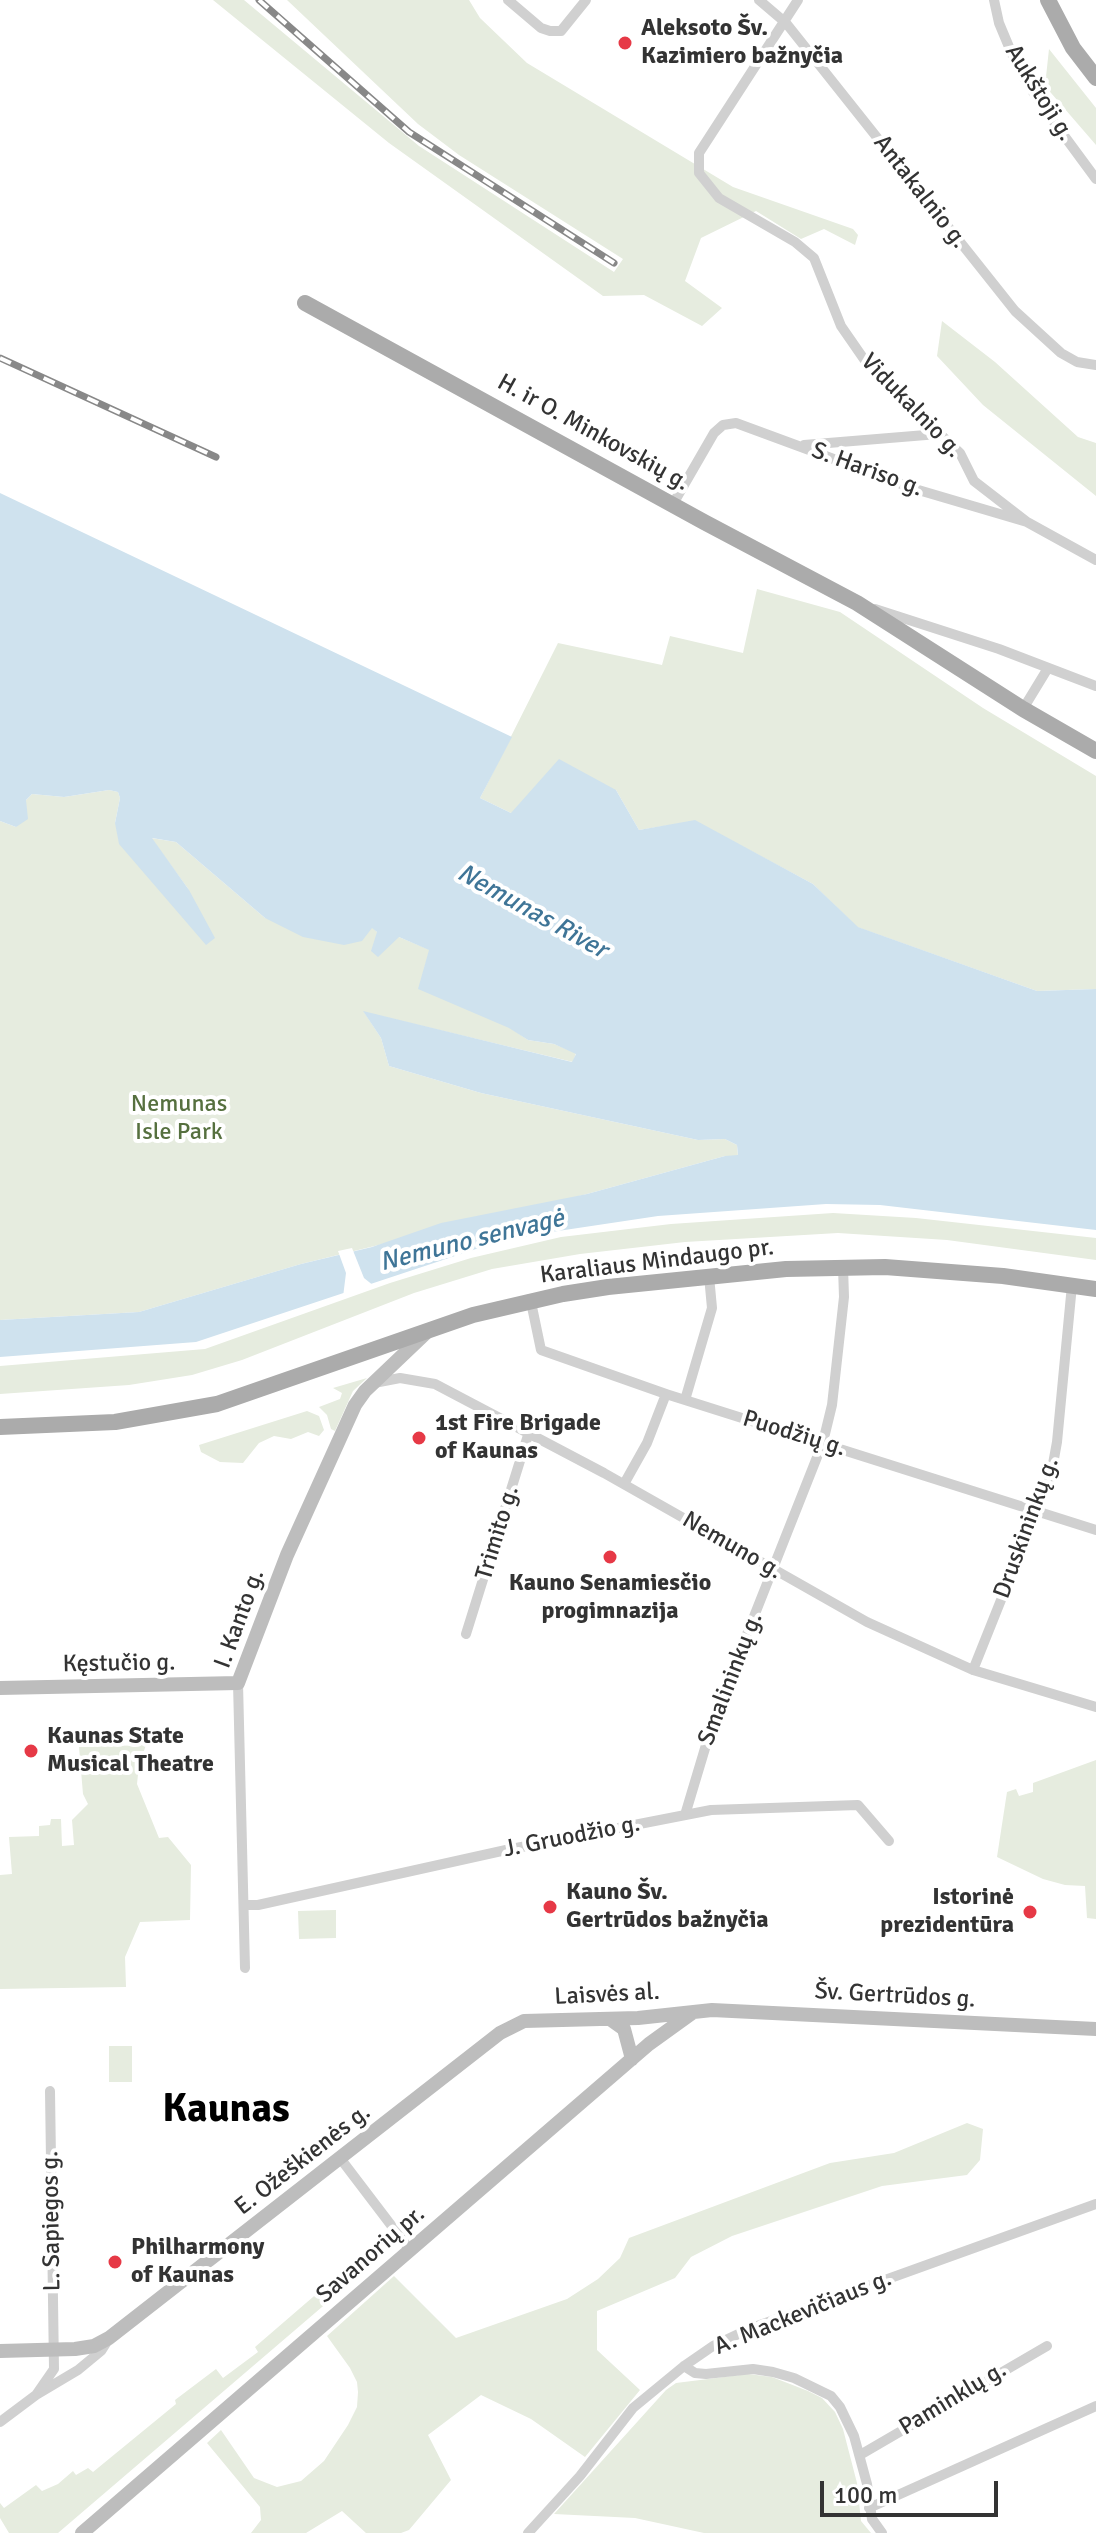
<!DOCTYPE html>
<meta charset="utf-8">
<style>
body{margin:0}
#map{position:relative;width:1096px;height:2533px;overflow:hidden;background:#fff;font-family:Signika,sans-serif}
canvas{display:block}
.scale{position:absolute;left:820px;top:2481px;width:178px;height:36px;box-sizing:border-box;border:4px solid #333;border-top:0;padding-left:10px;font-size:24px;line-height:28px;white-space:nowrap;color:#333;-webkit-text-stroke:6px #fff;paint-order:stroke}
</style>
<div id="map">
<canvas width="1096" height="2533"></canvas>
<div class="scale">100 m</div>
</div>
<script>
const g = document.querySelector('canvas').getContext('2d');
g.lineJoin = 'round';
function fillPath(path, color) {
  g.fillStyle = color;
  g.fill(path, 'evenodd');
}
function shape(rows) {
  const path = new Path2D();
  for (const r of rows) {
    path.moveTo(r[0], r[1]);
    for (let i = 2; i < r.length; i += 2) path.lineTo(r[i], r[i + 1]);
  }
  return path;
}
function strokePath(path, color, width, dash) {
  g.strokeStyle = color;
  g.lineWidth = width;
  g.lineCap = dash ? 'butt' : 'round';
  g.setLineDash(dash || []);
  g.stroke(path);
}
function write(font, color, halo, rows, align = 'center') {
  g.font = font + ' Signika,sans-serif';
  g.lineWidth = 8;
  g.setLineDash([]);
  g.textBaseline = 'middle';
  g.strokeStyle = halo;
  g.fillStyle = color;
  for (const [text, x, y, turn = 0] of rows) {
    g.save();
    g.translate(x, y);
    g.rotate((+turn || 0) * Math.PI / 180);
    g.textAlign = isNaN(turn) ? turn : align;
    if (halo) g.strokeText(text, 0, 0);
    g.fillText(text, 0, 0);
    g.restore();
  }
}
fillPath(shape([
 [213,0,244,0,419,146,614,272,623,259,459,155,418,124,287,0,469,0,480,18,527,63,733,187,853,229,858,235,855,245,824,229,801,239,756,211,701,238,685,281,722,308,702,326,644,295,603,296,389,143],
 [1049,49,1096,108,1096,145,1045,86],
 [942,321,995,362,1078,437,1096,443,1096,496,983,405,937,356],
 [757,589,840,612,983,708,1096,776,1096,989,1037,991,857,927,813,884,695,821,639,830,616,790,511,813,480,798,558,643,662,665,670,636,743,653],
 [109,790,118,792,120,798,115,823,189,890,151,838,176,842,265,918,372,927,377,932,399,937,430,950,424,969,528,1040,554,1044,576,1053,573,1062,364,1012,381,1038,389,1066,481,1093,698,1140,725,1139,737,1145,738,1156,725,1156,587,1194,301,1264,139,1312,0,1320,0,821,16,827,26,800,32,794,64,797],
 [833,1213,916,1218,1096,1238,1096,1260,947,1240,838,1233,685,1242,580,1254,492,1269,414,1293,242,1360,192,1375,129,1385,0,1394,0,1366,205,1349,390,1283,471,1258,561,1237,671,1224],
 [367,1378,353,1391,335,1431,331,1429,327,1415,319,1407,340,1399,342,1393,333,1388],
 [307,1411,319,1416,324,1430,319,1436,308,1432,291,1439,274,1436,259,1443,243,1463,220,1462,201,1452,199,1445],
 [146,1745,139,1765,137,1784,159,1838,168,1837,191,1865,190,1920,140,1922,125,1957,126,1987,0,1989,0,1875,12,1874,9,1837,39,1836,39,1826,50,1825,51,1819,61,1819,62,1846,74,1845,72,1820,88,1804,83,1794,79,1747],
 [1096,1760,1096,1919,1087,1918,1085,1886,1065,1885,1043,1879,997,1857,1007,1792,1016,1789,1019,1796,1033,1792,1033,1783],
 [336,1910,336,1938,299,1939,298,1911],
 [109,2046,132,2046,132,2082,109,2082],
 [967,2123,983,2129,980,2160,967,2175,882,2186,732,2236,691,2257,675,2278,597,2311,597,2350,640,2390,585,2457,531,2419,481,2395,428,2435,451,2480,409,2530,401,2533,366,2533,342,2511,306,2533,251,2533,261,2520,260,2507,207,2443,221,2430,254,2478,277,2487,301,2481,324,2461,348,2425,357,2407,358,2392,357,2382,350,2368,327,2336,394,2276,456,2338,567,2299,598,2279,620,2258,629,2238,830,2163,894,2153],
 [335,2278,343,2289,58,2533,9,2533,0,2518,0,2503,4,2508,36,2485,42,2491,58,2484,73,2471,76,2475,88,2468,93,2472,176,2404,175,2400,216,2369,223,2378,258,2352,255,2347],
 [748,2374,772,2377,808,2391,822,2398,835,2412,843,2429,857,2483,861,2521,871,2533,704,2533,635,2518,554,2514,666,2390,676,2383]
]), '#e6ecdf');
fillPath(shape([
 [0,493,512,737,480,798,511,813,559,759,616,790,639,830,695,820,813,884,858,927,1037,991,1096,989,1096,1230,880,1205,826,1204,658,1216,538,1234,479,1248,196,1342,0,1357,0,1320,139,1312,301,1264,372,1247,441,1223,587,1194,725,1156,738,1155,737,1145,725,1139,698,1140,481,1093,389,1066,381,1038,363,1011,572,1062,576,1054,554,1044,528,1040,509,1028,418,989,429,950,399,937,378,957,371,951,377,932,372,928,362,941,344,945,303,937,265,918,176,842,152,838,189,890,215,938,206,945,119,844,115,823,120,798,118,792,109,790,64,797,32,794,26,800,28,819,16,827,0,821]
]), '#cfe2ee');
fillPath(shape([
 [352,1248,364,1278,374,1286,343,1297,346,1273,338,1251]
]), '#fff');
strokePath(shape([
 [508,0,541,28,550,31,561,31,586,0],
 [759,0,786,23,1015,311,1061,353,1077,362,1096,365],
 [798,0,699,153,699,173,719,198,795,242,814,258,841,326,868,365,960,453,974,481,1027,522],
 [994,0,999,23,1017,66,1040,103,1096,179],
 [804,445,938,434],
 [673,504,714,433,723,425,736,423,915,489,1027,522,1096,560],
 [875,609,999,649,1096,686],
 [1023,709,1048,668],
 [531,1302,541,1350,666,1394,1096,1530],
 [374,1383,400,1378,435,1384,604,1473,867,1622,973,1670,1096,1707],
 [685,1400,712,1308,709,1276],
 [624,1484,647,1443,666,1394],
 [466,1634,529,1432],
 [973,1670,1051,1475,1057,1442,1072,1285],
 [238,1683,245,1968],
 [685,1815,715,1715,823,1442,832,1405,844,1297,843,1267],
 [244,1905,258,1905,506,1850,711,1810,858,1805,889,1841],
 [340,2158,410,2250],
 [684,2366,695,2373,706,2374,753,2369,773,2372,794,2378,831,2396,840,2407,854,2436,867,2484,872,2519,882,2533],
 [36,2395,54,2369,50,2091],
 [0,2422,36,2395,78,2370,101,2351,108,2340],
 [860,2455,1047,2346],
 [869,2508,1096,2406],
 [528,2533,580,2476,633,2408,684,2366,713,2346,749,2329,1096,2204]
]), '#d0d0d0', 10);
strokePath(shape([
 [0,1688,238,1683,287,1555,355,1405,365,1391,428,1331],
 [610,2019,624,2029,632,2059],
 [0,2351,75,2349,94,2346,109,2338,500,2033,524,2021,638,2018,712,2010,1096,2029],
 [82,2533,649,2044,692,2013]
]), '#bdbdbd', 14);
strokePath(shape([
 [1048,0,1073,48,1096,78],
 [305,303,704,522,857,603,1023,709,1096,751],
 [0,1427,115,1422,217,1404,473,1315,563,1294,608,1287,786,1269,885,1267,1003,1276,1096,1289]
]), '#ababab', 16);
const rail = shape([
 [259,0,409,132,614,263],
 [0,358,216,457]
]);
strokePath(rail, '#888', 7);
strokePath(rail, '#fff', 4, [12]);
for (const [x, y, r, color] of [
 [625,43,8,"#e63946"],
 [419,1438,8,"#e63946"],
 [610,1557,8,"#e63946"],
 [31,1751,8,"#e63946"],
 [550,1907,8,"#e63946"],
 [1030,1912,8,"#e63946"],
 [115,2262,8,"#e63946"]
]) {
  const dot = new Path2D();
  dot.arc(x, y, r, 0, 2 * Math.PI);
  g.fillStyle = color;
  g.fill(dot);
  strokePath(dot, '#fff', 3);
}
write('bold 24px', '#333', '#fff', [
 ["Aleksoto Šv.",641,29],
 ["Kazimiero bažnyčia",641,57],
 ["1st Fire Brigade",435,1424],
 ["of Kaunas",435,1452],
 ["Kauno Senamiesčio",610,1584,"center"],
 ["progimnazija",610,1612,"center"],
 ["Kaunas State",47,1737],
 ["Musical Theatre",47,1765],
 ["Kauno Šv.",566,1893],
 ["Gertrūdos bažnyčia",566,1921],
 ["Istorinė",1014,1898,"right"],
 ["prezidentūra",1014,1926,"right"],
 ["Philharmony",131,2248],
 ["of Kaunas",131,2276]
], 'left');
write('24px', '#333', '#fff', [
 ["Aukštoji g.",1039,93,58],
 ["Antakalnio g.",920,192,52],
 ["Vidukalnio g.",911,406,46],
 ["H. ir O. Minkovskių g.",593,433,29],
 ["S. Hariso g.",867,470,20],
 ["Karaliaus Mindaugo pr.",657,1262,-7],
 ["Puodžių g.",794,1434,17],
 ["Druskininkų g.",1027,1528,-70],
 ["Trimito g.",498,1533,-73],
 ["Nemuno g.",732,1546,30],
 ["I. Kanto g.",240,1619,-70],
 ["Kęstučio g.",119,1664,-1],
 ["Smalininkų g.",731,1679,-69],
 ["J. Gruodžio g.",572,1837,-11],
 ["Laisvės al.",607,1995,-3],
 ["Šv. Gertrūdos g.",895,1996,3],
 ["E. Ožeškienės g.",303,2160,-38],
 ["L. Sapiegos g.",52,2221,-91],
 ["Savanorių pr.",371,2255,-41],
 ["A. Mackevičiaus g.",803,2313,-22],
 ["Paminklų g.",953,2399,-31]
]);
write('24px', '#56703f', '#fff', [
 ["Nemunas",179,1105],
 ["Isle Park",179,1133]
]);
write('italic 26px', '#3f7597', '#fff', [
 ["Nemunas River",532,912,29],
 ["Nemuno senvagė",472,1241,-14]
]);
write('bold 40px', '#000', '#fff', [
 ["Kaunas",226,2110]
]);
</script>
